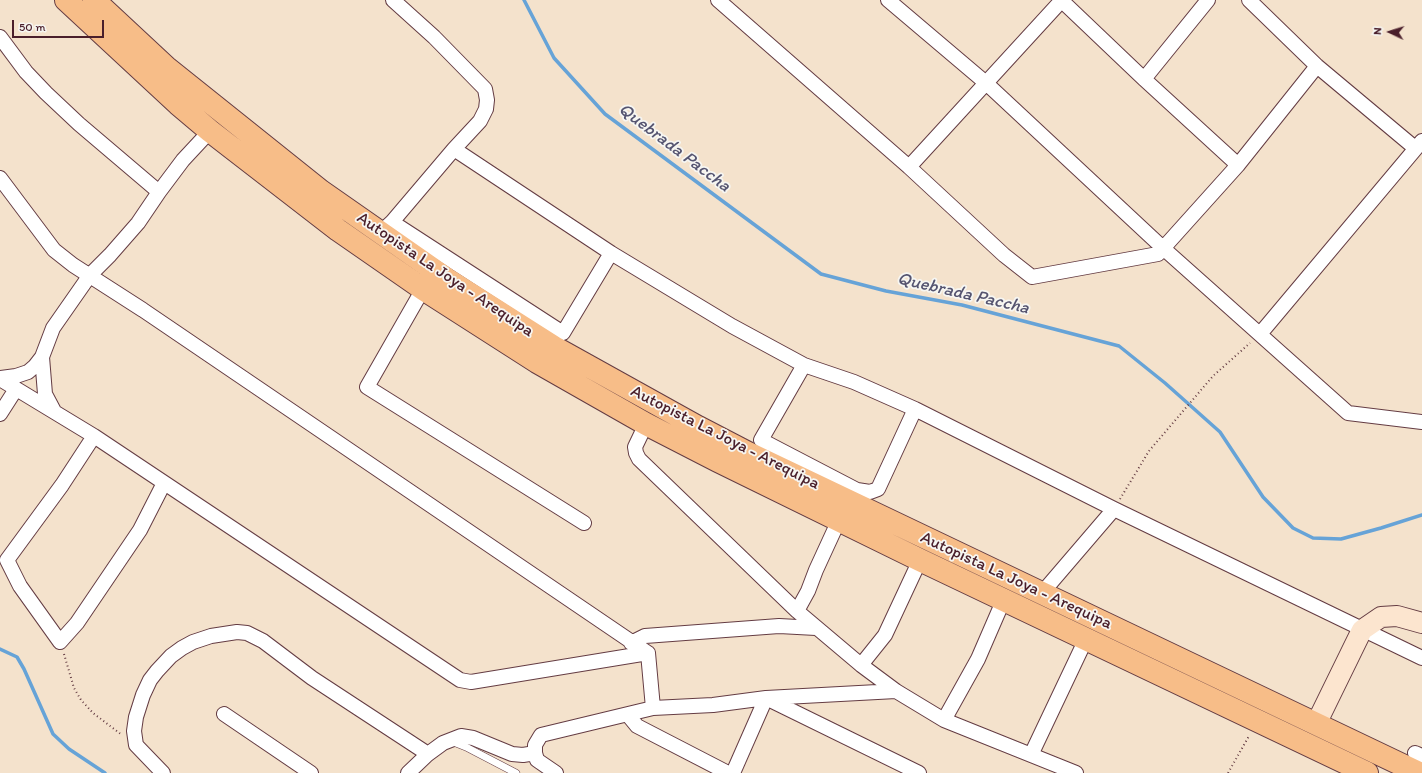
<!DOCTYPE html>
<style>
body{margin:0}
#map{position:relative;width:1422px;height:773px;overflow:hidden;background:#f4e2cc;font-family:Itim,sans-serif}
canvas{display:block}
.north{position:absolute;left:1370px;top:12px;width:40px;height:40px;-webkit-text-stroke:3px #f6f6f2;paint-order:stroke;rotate:274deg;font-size:11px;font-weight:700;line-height:16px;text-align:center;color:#4a1f2b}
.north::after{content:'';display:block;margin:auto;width:14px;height:18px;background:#4a1f2b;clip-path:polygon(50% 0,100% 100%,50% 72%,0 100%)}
.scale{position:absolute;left:12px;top:20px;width:92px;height:18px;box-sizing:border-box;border:2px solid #4a1f2b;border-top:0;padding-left:5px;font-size:12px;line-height:14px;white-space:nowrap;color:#4a1f2b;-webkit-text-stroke:3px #f6f6f2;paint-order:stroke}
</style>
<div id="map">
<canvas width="1422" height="773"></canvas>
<div class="north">N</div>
<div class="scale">50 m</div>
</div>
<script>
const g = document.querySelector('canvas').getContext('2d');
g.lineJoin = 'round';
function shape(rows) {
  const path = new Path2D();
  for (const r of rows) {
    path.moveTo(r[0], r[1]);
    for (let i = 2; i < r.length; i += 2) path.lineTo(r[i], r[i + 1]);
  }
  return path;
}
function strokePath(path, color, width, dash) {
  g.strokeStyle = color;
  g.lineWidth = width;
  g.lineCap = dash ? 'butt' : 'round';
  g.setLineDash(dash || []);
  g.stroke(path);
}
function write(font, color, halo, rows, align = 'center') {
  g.font = font + ' Itim,sans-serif';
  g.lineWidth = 3.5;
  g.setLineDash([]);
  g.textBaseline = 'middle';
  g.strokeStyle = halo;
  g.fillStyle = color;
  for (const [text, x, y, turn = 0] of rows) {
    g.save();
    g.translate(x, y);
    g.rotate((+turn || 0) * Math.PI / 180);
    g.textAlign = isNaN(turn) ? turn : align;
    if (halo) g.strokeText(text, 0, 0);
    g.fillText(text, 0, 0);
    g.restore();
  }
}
strokePath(shape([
 [524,0,554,58,605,114,821,274,886,291,962,305,1119,346,1165,383,1220,432,1263,497,1293,528,1313,538,1341,539,1381,528,1422,515],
 [0,649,17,657,24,669,53,734,69,749,105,773]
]), '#66a3d7', 3.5);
const lane = shape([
 [451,741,466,747,516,773]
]);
const street = shape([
 [718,0,909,167,1004,255,1032,277,1158,254,1238,165,1317,66],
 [888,0,986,83,1163,248,1348,413,1422,422],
 [1061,0,1144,79,1238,165],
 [1249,0,1317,66,1415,148],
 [0,37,26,72,46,93,79,124,159,192],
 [1144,79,1208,0],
 [454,149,611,253,732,326,804,365,854,382,915,409,1114,509,1422,658],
 [909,167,1062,0],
 [0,178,54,250,73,265,143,310,648,653],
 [392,222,563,333,611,253],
 [380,233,392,222,454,149,480,121,486,109,487,100,485,89,434,37,393,0],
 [423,289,367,387,584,523],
 [1260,334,1422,141],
 [42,357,45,394,54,411],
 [804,365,761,440,857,490],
 [0,378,16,376,28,372,35,366,42,357,53,328,90,275,110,255,138,223,159,192,183,160,210,131],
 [0,379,94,436,460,680,471,682,648,653],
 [0,414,16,389],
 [646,424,635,447,636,453,639,459,797,611,861,665,896,691,944,720,1076,773],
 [94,436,62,485,7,560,20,586,60,642,77,623,140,530,164,483],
 [852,498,857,490,870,492,878,489,915,409],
 [1042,593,1114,509],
 [797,611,808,591,816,570,839,520],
 [631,643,645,636,779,626,816,628],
 [648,653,653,708],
 [861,665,885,635,920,560],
 [224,714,311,773],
 [628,715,637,726,728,773],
 [944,720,978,659,1004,599],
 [1415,753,1422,756],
 [1031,755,1086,639],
 [163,773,136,745,134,731,136,717,143,695,150,680,157,671,171,656,182,648,193,642,211,636,237,632,247,633,263,641,312,678,428,754],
 [408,773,428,754,443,743,461,736,473,738,512,754,523,755,535,753],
 [556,773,537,760,535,753,535,745,541,735,653,708,713,705,766,698,896,691],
 [733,773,766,698,919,773]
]);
const secondary = shape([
 [1316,724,1362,630,1381,617,1397,616,1422,623]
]);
const primary = shape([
 [66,0,178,104,210,131,338,230,423,289,537,362,646,424,718,461,920,560,1367,773],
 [94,0,166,67,321,191,447,279,554,347,698,427,748,453,1419,773]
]);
strokePath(lane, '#643c43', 8);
strokePath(street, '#643c43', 16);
strokePath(secondary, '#643c43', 22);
strokePath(primary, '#643c43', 24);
strokePath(shape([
 [1120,499,1149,451,1213,376,1250,343],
 [64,654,74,688,81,700,93,713,122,735],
 [1228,773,1249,736]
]), '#643c43', 2, [1, 3]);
strokePath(lane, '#fff', 7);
strokePath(street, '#fff', 14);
strokePath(secondary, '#fce5cf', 20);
strokePath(primary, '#f7bd88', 22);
write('17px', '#4a1f2b', '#f6f6f2', [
 ["Autopista La Joya - Arequipa",445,275,34],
 ["Autopista La Joya - Arequipa",725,438,27],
 ["Autopista La Joya - Arequipa",1016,581,25]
]);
write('italic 18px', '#555470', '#f6f6f2', [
 ["Quebrada Paccha",674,148,37],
 ["Quebrada Paccha",963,294,13]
]);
</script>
